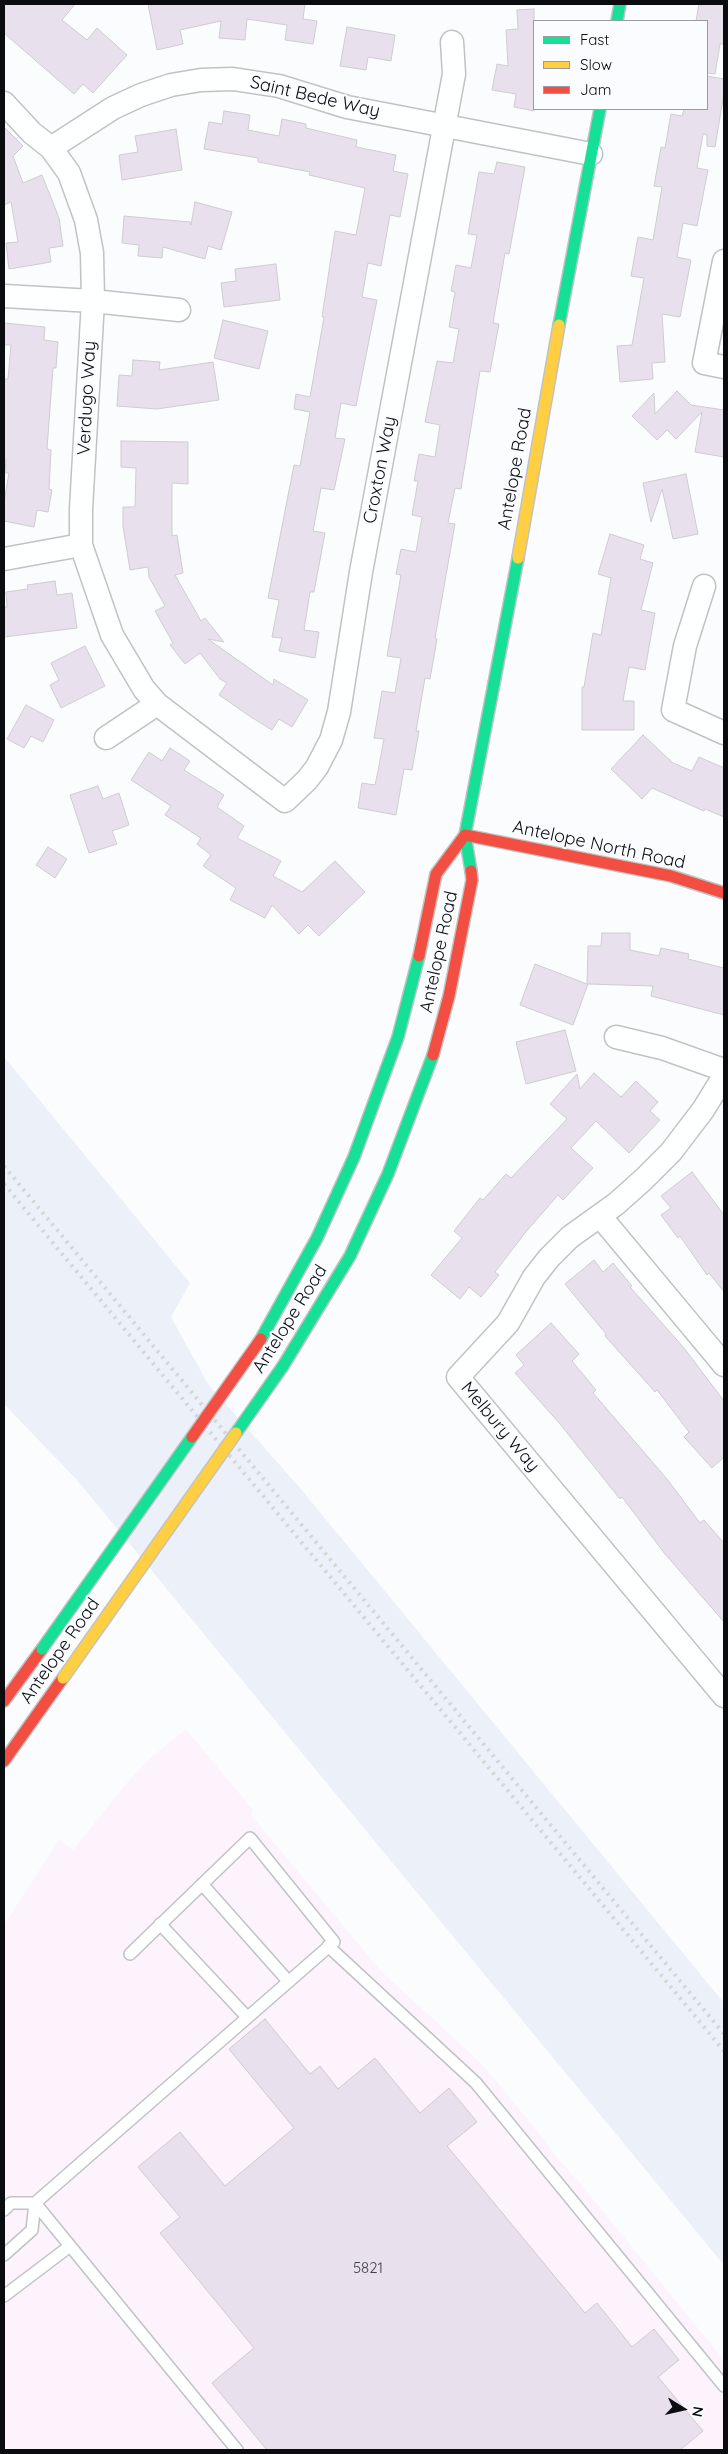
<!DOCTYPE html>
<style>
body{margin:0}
#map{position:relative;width:728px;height:2454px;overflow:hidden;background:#fbfcfe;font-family:Quicksand,sans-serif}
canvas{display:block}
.frame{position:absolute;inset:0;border:5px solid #0b0c0f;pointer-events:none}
.legend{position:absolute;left:533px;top:20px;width:175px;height:90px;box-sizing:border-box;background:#fafcff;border:1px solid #9a9c9f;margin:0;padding:6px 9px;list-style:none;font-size:15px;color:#0b0c0f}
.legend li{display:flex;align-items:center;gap:10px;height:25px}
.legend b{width:25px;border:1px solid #9a9c9f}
.north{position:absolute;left:658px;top:2384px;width:50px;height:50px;-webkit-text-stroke:4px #fafcff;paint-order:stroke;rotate:100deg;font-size:14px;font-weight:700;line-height:20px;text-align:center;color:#0b0c0f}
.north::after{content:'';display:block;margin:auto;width:18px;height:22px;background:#0b0c0f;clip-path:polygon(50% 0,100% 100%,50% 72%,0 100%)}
</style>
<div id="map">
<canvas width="728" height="2454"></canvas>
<div class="frame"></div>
<ul class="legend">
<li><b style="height:6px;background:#16e098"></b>Fast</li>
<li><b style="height:6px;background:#ffcf43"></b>Slow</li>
<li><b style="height:6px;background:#f24e42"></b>Jam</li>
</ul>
<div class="north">N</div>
</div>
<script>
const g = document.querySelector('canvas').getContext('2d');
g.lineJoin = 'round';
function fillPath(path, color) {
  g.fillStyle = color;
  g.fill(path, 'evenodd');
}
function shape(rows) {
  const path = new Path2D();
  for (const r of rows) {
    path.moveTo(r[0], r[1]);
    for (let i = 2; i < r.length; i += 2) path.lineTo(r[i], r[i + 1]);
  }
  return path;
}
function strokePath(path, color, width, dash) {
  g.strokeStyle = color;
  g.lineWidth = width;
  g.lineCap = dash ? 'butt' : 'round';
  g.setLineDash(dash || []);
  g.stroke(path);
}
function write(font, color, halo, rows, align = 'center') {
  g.font = font + ' Quicksand,sans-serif';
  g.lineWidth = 4.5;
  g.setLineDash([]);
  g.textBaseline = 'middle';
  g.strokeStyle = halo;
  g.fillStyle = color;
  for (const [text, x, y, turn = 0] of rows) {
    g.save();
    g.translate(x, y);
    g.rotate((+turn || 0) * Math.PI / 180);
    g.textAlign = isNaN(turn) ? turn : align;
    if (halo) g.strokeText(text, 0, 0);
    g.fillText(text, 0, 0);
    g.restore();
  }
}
fillPath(shape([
 [186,1729,253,1810,251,1815,381,1971,482,2064,547,2143,557,2158,580,2183,724,2360,724,2450,4,2450,4,1925,59,1840,73,1850,125,1785,150,1758]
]), '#fcf3fd');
fillPath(shape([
 [4,1057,190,1283,171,1317,208,1384,300,1488,724,2003,724,2265,77,1480,4,1404]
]), '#ebf0f9');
const building = shape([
 [4,4,75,4,62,20,87,40,97,28,127,55,93,93,83,84,74,94,4,33,4,4],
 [148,4,305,4,303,19,317,21,313,44,285,40,287,25,247,19,245,40,219,38,221,21,180,30,183,44,157,50,148,4],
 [699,4,724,4,724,44,720,44,715,74,707,73,707,21,696,21,699,4],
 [534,9,534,111,514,107,516,94,492,90,497,64,508,66,506,30,518,29,517,10,534,9],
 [347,27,395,35,391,61,368,57,366,70,340,66,347,27],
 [707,76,724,79,724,93,715,147,707,146,707,135,703,134,697,168,708,170,697,226,683,223,677,257,691,260,680,317,662,314,665,362,652,363,653,379,620,382,617,346,632,345,644,278,631,276,638,237,653,240,662,187,654,186,661,147,665,148,671,114,682,116,684,109,707,109,707,76],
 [224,111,250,115,248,130,279,136,282,119,306,124,306,128,357,140,356,147,396,155,393,171,408,174,400,217,390,215,381,266,368,263,362,297,377,300,356,406,341,403,335,438,345,439,334,490,321,488,313,531,325,533,314,592,310,592,304,630,319,632,315,658,279,651,282,638,272,637,279,600,268,598,294,465,300,466,310,412,294,409,296,394,310,397,324,317,322,317,335,231,356,235,365,188,309,175,310,172,258,162,258,158,204,149,209,122,222,124,224,111],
 [4,127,23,146,13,156,23,183,42,175,59,218,63,246,49,248,51,262,9,269,6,243,18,242,11,202,4,205,4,127],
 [176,129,182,170,122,180,119,155,138,152,135,136,176,129],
 [497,162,525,167,509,254,505,253,493,323,499,324,490,372,480,371,461,489,455,488,448,523,455,524,435,638,437,639,430,679,425,678,416,731,419,731,412,770,404,769,396,815,358,808,362,783,375,785,378,771,384,739,374,738,382,691,395,693,401,658,387,656,401,575,396,574,401,549,416,552,422,517,412,515,418,481,414,481,419,454,435,457,440,425,425,422,437,361,453,363,459,329,449,327,455,292,451,291,456,265,471,268,477,235,468,234,479,172,494,174,497,162],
 [195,202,232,212,221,250,208,246,205,259,163,247,162,258,138,256,139,245,122,243,124,216,190,222,191,225,195,202],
 [276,264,280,300,224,307,221,283,236,281,235,269,276,264],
 [223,320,268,331,259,369,214,358,223,320],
 [4,323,45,327,44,340,58,342,56,368,53,368,47,449,51,450,49,489,52,490,48,512,37,510,34,527,4,521,4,503,9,473,5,473,6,459,4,459,4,379,8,379,11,345,4,345,4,323],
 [133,360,160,362,159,370,213,362,219,400,157,409,117,406,119,375,132,376,133,360],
 [677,391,691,405,724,410,724,457,695,452,702,412,676,439,667,430,657,440,632,416,654,393,655,414,677,391],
 [121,441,188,442,188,484,172,483,172,536,177,535,183,573,175,575,201,621,205,618,224,642,208,639,273,685,274,679,308,700,292,727,279,719,272,730,251,717,219,695,227,683,220,679,200,653,185,664,170,645,173,643,155,611,165,606,149,577,148,567,130,570,123,526,123,507,135,507,136,468,121,467,121,441],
 [686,474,698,534,673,539,662,489,651,522,643,483,686,474],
 [610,534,644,545,640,559,653,563,641,610,655,613,645,670,629,667,623,701,634,701,634,730,582,730,582,687,584,687,593,633,601,635,611,578,598,574,610,534],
 [55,581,57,595,72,593,77,628,4,637,4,607,7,607,6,592,28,589,27,585,55,581],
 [85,646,105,686,61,708,50,685,59,680,51,663,85,646],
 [26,705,54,720,43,742,31,736,24,748,7,739,26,705],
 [643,735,673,763,692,771,699,757,724,768,724,817,705,809,704,811,652,788,642,799,611,769,643,735],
 [170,748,190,761,184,770,224,795,217,807,244,826,237,838,281,861,273,876,302,892,335,861,365,892,319,936,308,925,299,934,272,905,265,918,230,900,236,888,203,866,211,855,197,844,201,838,165,815,171,806,131,780,149,752,162,761,170,748],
 [98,786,103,799,119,793,129,825,112,831,117,844,89,853,70,795,98,786],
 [48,847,67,859,55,878,36,865,48,847],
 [602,933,630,933,630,950,659,956,661,948,689,954,688,959,724,968,724,1015,651,996,653,986,588,984,573,1025,520,1005,535,964,587,984,588,946,601,946,602,933],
 [565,1030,576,1071,526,1084,516,1042,565,1030],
 [594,1073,621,1097,636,1081,658,1102,650,1111,660,1120,629,1153,596,1121,571,1148,593,1168,563,1200,558,1195,525,1233,495,1272,499,1275,481,1297,469,1287,460,1299,431,1275,462,1238,454,1231,480,1198,483,1200,506,1174,511,1178,567,1119,550,1104,577,1074,580,1089,594,1073],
 [692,1172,724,1215,724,1292,709,1273,707,1275,680,1236,678,1238,661,1215,671,1208,661,1196,692,1172],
 [594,1260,603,1272,613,1263,632,1286,630,1287,684,1348,724,1401,724,1457,712,1468,684,1437,689,1432,657,1390,655,1392,605,1336,606,1334,565,1284,594,1260],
 [551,1323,579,1354,572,1361,596,1390,593,1393,667,1479,700,1523,704,1520,724,1543,724,1622,665,1554,622,1497,620,1499,560,1424,515,1373,524,1365,516,1355,551,1323],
 [265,2019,310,2074,320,2066,338,2089,375,2058,420,2113,449,2088,477,2122,447,2146,585,2313,597,2303,632,2347,654,2329,679,2360,658,2377,703,2431,680,2450,267,2450,212,2383,254,2348,160,2233,180,2217,138,2167,180,2132,225,2186,294,2128,229,2049,265,2019]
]);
fillPath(building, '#e9e0ee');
strokePath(building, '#cdcdcf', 1);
const lane = shape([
 [202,1884,288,1981],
 [160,1924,247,2017],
 [328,1946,476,2083,724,2386],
 [35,2203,237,2450],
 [4,2210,11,2203,35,2203,334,1942,250,1838,130,1954],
 [4,2255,32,2230,35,2203],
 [4,2296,70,2246]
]);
const street = shape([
 [4,103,32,133,51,148,69,173,86,220,92,253,93,301,81,509,81,545,112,635,144,689,157,704,285,801,307,780,317,767,331,740,339,712,361,572,454,74,452,42],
 [51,148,113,108,141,95,171,85,201,80,233,79,279,86,347,107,591,154],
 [724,261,704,363,724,367],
 [4,296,93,301,179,310],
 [4,559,81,545],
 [704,586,685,646,673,710,724,733],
 [106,738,157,704],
 [616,1037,662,1048,724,1070],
 [724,1076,703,1110,671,1152,644,1179,616,1204,570,1237,549,1258,534,1277,508,1323,458,1377,724,1696],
 [600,1216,724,1365]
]);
const fast = shape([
 [617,21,620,4],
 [559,325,600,109],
 [471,871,465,835,518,558],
 [261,1339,317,1238,354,1157,398,1037,419,956],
 [283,1366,350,1256,388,1174,433,1055]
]);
const slow = shape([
 [518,558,559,325]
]);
const jam = shape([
 [465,835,671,876,724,893],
 [419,956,436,874,465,835],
 [433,1055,449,996,472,880,471,871],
 [4,1701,42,1649],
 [4,1761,63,1678]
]);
strokePath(lane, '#c1c2c4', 14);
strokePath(street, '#c1c2c4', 25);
strokePath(fast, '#c1c2c4', 14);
strokePath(slow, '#c1c2c4', 14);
strokePath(jam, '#c1c2c4', 14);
strokePath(lane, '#feffff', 11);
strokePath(street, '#feffff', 22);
strokePath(fast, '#16e098', 11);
strokePath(slow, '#ffcf43', 11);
strokePath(jam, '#f24e42', 11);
strokePath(shape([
 [4,1166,724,2034],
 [4,1184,724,2051]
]), '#d6d6d6', 4, [2.5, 5]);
const fastBridge = shape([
 [236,1433,283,1366],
 [42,1649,192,1437]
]);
const slowBridge = shape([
 [63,1678,236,1433]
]);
const jamBridge = shape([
 [192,1437,261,1339]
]);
strokePath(fastBridge, '#c1c2c4', 14, []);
strokePath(slowBridge, '#c1c2c4', 14, []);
strokePath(jamBridge, '#c1c2c4', 14, []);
strokePath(fastBridge, '#16e098', 11);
strokePath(slowBridge, '#ffcf43', 11);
strokePath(jamBridge, '#f24e42', 11);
write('15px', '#424147', null, [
 ["5821",368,2268]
]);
write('18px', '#0b0c0f', '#fafcff', [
 ["Saint Bede Way",315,97,13],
 ["Verdugo Way",87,398,-87],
 ["Antelope Road",515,469,-80],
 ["Croxton Way",380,470,-79],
 ["Antelope North Road",599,845,12],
 ["Antelope Road",439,952,-78],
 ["Antelope Road",290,1319,-58],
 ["Melbury Way",500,1427,50],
 ["Antelope Road",60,1651,-55]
]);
</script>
